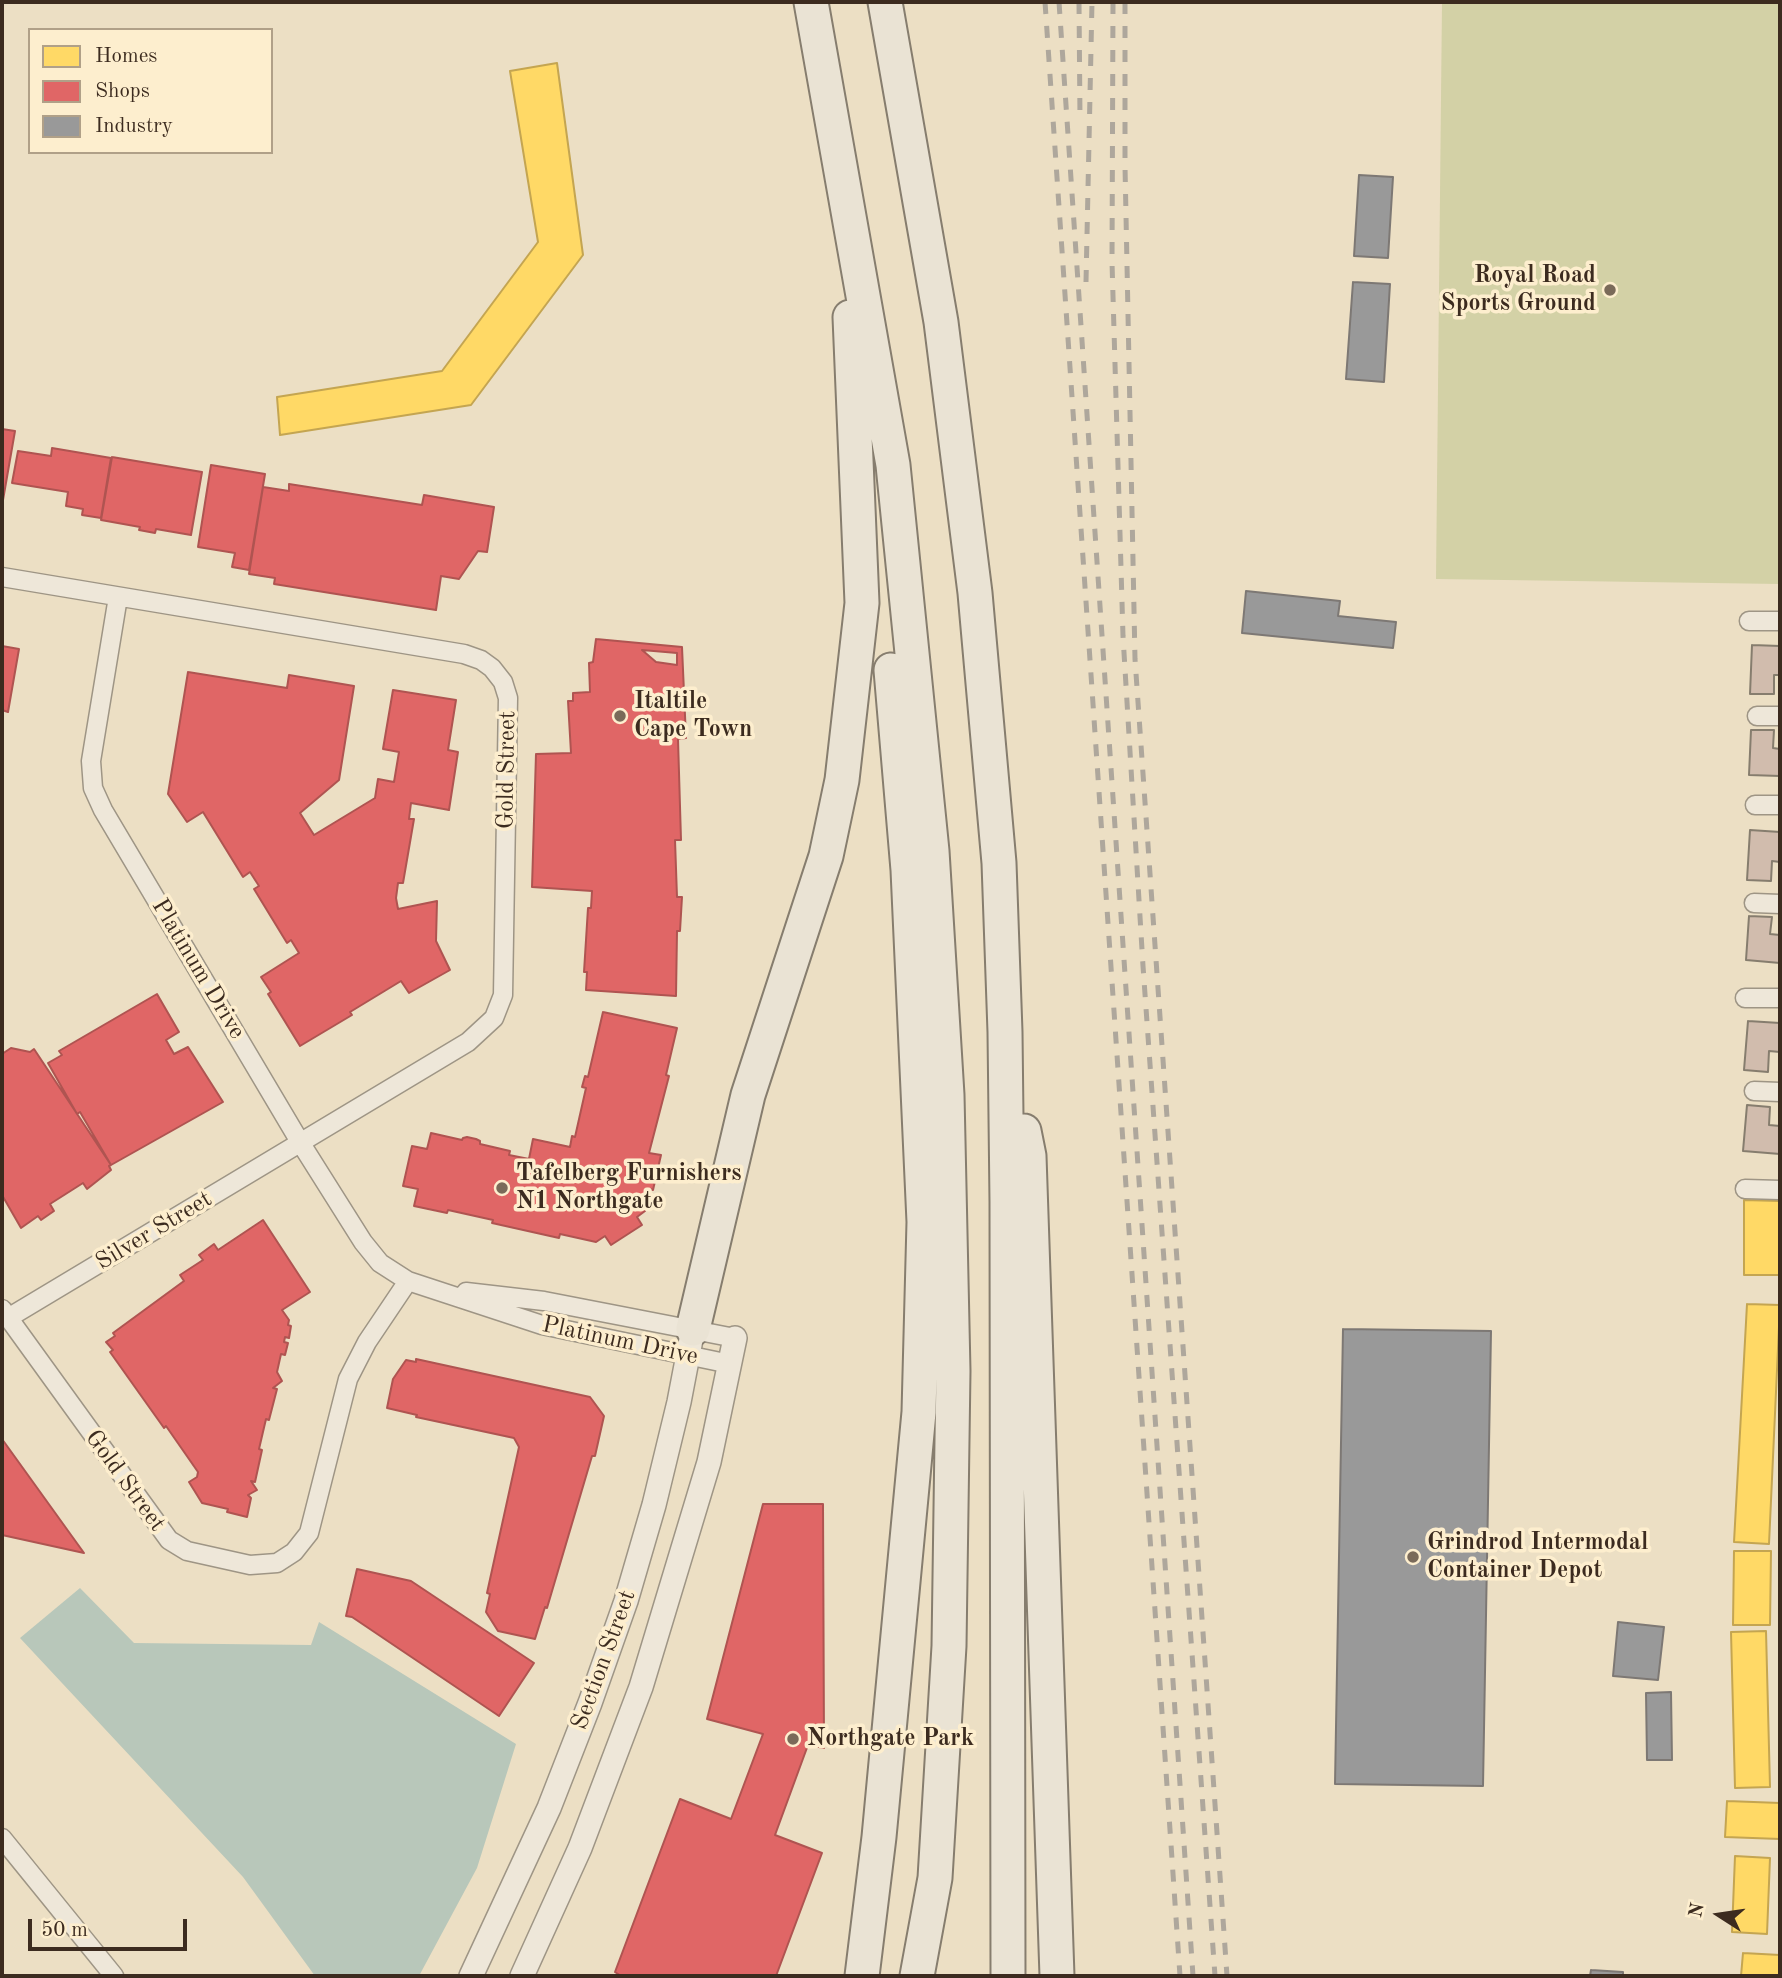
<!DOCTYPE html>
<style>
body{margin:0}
#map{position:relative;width:1782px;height:1978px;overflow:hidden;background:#ecdfc4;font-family:"Old Standard TT",serif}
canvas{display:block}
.frame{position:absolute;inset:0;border:4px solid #3c2b1f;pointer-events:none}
.legend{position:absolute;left:28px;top:28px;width:245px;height:126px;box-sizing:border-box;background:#fdeece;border:2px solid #b0a088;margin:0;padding:9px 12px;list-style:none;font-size:21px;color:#3c2b1f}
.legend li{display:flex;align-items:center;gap:14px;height:35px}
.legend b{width:35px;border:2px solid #b0a088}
.north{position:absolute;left:1684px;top:1880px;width:70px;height:70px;-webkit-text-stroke:5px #fdeece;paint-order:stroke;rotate:282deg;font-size:19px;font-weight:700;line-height:28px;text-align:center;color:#3c2b1f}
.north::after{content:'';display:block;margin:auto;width:24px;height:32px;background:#3c2b1f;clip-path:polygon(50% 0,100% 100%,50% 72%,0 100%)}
.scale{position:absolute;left:28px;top:1919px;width:159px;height:32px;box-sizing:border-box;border:4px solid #3c2b1f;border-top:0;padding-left:9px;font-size:21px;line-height:24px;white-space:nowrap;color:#3c2b1f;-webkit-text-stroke:5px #fdeece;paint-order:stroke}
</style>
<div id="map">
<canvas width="1782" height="1978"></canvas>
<div class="frame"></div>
<ul class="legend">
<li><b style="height:19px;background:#ffd966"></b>Homes</li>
<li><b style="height:19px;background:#e06666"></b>Shops</li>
<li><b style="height:19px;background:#999"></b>Industry</li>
</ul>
<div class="north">N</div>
<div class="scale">50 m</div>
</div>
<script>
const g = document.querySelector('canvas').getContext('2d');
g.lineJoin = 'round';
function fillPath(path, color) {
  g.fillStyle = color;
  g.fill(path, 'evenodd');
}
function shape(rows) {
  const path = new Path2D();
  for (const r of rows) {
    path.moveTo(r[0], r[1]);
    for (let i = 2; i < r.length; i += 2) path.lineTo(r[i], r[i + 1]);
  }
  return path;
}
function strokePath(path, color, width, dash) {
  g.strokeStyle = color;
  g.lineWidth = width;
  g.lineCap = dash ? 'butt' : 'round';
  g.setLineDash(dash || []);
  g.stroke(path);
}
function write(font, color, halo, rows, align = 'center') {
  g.font = font + ' "Old Standard TT",serif';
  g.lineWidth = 7;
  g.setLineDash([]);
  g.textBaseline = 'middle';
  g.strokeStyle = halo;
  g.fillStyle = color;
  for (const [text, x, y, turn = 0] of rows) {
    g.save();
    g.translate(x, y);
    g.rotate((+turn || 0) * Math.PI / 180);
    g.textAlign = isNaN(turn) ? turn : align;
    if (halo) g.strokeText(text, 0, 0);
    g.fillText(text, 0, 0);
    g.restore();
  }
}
fillPath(shape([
 [1442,2,1780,2,1780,584,1436,579]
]), '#d3d1a6');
fillPath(shape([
 [80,1588,134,1643,311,1645,319,1622,516,1744,477,1868,419,1976,315,1976,243,1877,20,1638]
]), '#b8c7ba');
const homes = shape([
 [557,63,583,255,471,405,280,435,277,397,442,371,538,242,510,71,557,63],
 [1744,1200,1779,1201,1779,1275,1744,1275,1744,1200],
 [1747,1304,1780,1305,1769,1544,1734,1542,1747,1304],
 [1734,1551,1771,1551,1770,1625,1733,1625,1734,1551],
 [1766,1631,1770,1787,1735,1788,1731,1632,1766,1631],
 [1727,1801,1780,1803,1780,1839,1725,1837,1727,1801],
 [1735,1856,1770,1858,1767,1934,1732,1932,1735,1856],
 [1743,1953,1780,1955,1780,1976,1741,1976,1743,1953]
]);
fillPath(homes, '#ffd966');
strokePath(homes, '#c4a551', 2);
const shops = shape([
 [2,429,15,431,3,500,2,499,2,429],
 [52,448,111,458,101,518,82,515,83,509,66,506,68,492,12,483,18,451,51,456,52,448],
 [112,457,202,472,191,535,156,529,155,533,139,530,140,527,101,520,112,457],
 [211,465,265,474,249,570,232,567,235,553,198,547,211,465],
 [289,484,422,505,424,495,494,507,487,552,478,551,459,579,441,576,436,610,274,584,275,578,249,574,263,487,289,491,289,484],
 [596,639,682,647,686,738,678,739,681,840,675,840,677,897,682,897,680,931,677,931,676,996,586,990,587,972,584,972,588,908,591,908,592,891,532,887,536,754,571,753,568,701,573,701,573,693,590,692,589,663,593,662,596,639],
 [642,650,677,653,677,665,656,662,642,650],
 [2,646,19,649,8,712,2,710,2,646],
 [188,672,287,688,289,675,354,686,339,780,300,813,314,835,375,798,378,779,394,782,399,752,383,749,393,690,456,700,448,750,458,752,449,810,411,803,409,819,414,819,403,883,398,883,396,898,398,909,437,901,436,941,450,970,409,993,401,981,350,1012,352,1015,300,1046,268,994,271,992,261,977,299,953,291,940,287,943,254,889,259,886,250,872,243,877,203,812,187,822,168,794,188,672],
 [157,994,179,1032,166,1040,174,1054,188,1047,223,1102,111,1165,80,1112,77,1114,48,1063,62,1055,59,1051,157,994],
 [603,1012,677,1028,666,1075,669,1076,649,1153,661,1155,653,1190,650,1189,645,1211,637,1217,642,1225,611,1245,605,1236,596,1242,560,1234,559,1238,492,1223,493,1220,448,1210,447,1213,414,1206,418,1189,403,1186,412,1146,427,1149,431,1133,462,1140,463,1138,467,1137,476,1139,480,1141,480,1144,510,1151,509,1155,529,1159,533,1139,570,1147,572,1136,575,1137,586,1088,582,1087,585,1076,588,1077,603,1012],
 [11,1048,30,1052,34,1049,111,1165,109,1166,111,1170,87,1189,83,1183,50,1204,54,1211,41,1220,38,1216,21,1228,2,1195,2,1054,11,1048],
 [263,1220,310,1292,282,1310,289,1320,288,1325,291,1326,289,1338,285,1337,284,1342,288,1343,285,1355,281,1354,277,1372,282,1381,273,1388,277,1389,269,1420,266,1419,259,1449,262,1450,255,1482,251,1481,257,1490,248,1495,251,1498,247,1517,227,1512,228,1509,202,1503,189,1482,197,1477,198,1472,166,1426,164,1428,110,1352,113,1350,106,1342,115,1336,113,1333,184,1281,180,1275,203,1260,199,1255,214,1244,218,1250,263,1220],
 [416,1359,590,1397,604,1416,595,1456,592,1456,547,1608,545,1607,535,1639,498,1631,486,1612,490,1594,487,1593,519,1447,514,1438,416,1417,417,1415,387,1408,393,1379,406,1360,416,1362,416,1359],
 [2,1439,84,1553,2,1535,2,1439],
 [763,1504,823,1504,824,1748,808,1745,775,1835,822,1853,776,1976,621,1976,615,1972,680,1799,731,1819,763,1734,707,1719,763,1504],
 [357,1569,411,1581,534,1663,499,1716,352,1617,346,1616,357,1569]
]);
fillPath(shops, '#e06666');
strokePath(shops, '#af5451', 2);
const industry = shape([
 [1359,175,1393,177,1388,258,1354,256,1359,175],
 [1353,282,1390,284,1384,382,1346,379,1353,282],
 [1246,591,1340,601,1338,616,1396,622,1393,648,1242,633,1246,591],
 [1343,1329,1491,1331,1483,1786,1335,1784,1343,1329],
 [1618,1622,1664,1627,1658,1680,1613,1676,1618,1622],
 [1671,1692,1672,1760,1647,1760,1646,1693,1671,1692],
 [1591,1970,1623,1972,1623,1976,1590,1976,1591,1970]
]);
fillPath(industry, '#999');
strokePath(industry, '#7d7874', 2);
const building = shape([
 [1752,645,1780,646,1780,675,1774,675,1774,694,1750,694,1752,645],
 [1751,730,1774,730,1773,748,1780,749,1780,776,1749,775,1751,730],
 [1750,830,1780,832,1780,862,1772,861,1771,881,1747,880,1750,830],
 [1749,916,1772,917,1770,934,1780,935,1780,963,1746,960,1749,916],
 [1748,1021,1780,1023,1780,1052,1769,1051,1768,1072,1744,1070,1748,1021],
 [1747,1105,1770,1107,1769,1125,1780,1126,1780,1154,1743,1151,1747,1105]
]);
fillPath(building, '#d1bcad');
strokePath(building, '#867d6e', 2);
const minor = shape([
 [2,577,464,654,481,660,492,668,503,682,508,698,503,995,494,1018,468,1042,8,1318],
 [118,597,91,761,93,788,103,810,300,1142,363,1242,380,1263,408,1281,542,1325,730,1364],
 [1749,621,1780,621],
 [1757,716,1780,716],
 [1755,805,1780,805],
 [1754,903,1780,904],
 [1745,998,1780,998],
 [1754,1091,1780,1092],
 [1745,1189,1780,1190],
 [466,1292,544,1301,735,1338],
 [2,1309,169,1540,187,1551,250,1565,277,1563,294,1552,309,1533,348,1379,367,1342,408,1281],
 [2,1838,114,1976]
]);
const tertiary = shape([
 [471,1976,549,1808,590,1703,626,1601,654,1505,679,1402,693,1329],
 [522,1976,580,1848,641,1687,709,1462,735,1338]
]);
const motorway = shape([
 [811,2,893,465,932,851,947,1095,953,1371,949,1646,935,1878,917,1976],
 [885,2,941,322,975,593,999,863,1005,1032,1007,1202,1008,1976],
 [1024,1131,1029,1156,1057,1976],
 [693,1329,748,1095,826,856,842,780,862,603,850,317],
 [862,1976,879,1837,919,1412,924,1222,908,870,891,670]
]);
strokePath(minor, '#9e9585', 21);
strokePath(tertiary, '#9e9585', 26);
strokePath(motorway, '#867d6e', 37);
strokePath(minor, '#eee7d9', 18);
strokePath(tertiary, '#eee7d9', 23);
strokePath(motorway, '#eae3d4', 33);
strokePath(shape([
 [1045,2,1180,1976],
 [1059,2,1193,1976],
 [1079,2,1080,118],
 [1113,2,1112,262,1123,636,1143,966,1215,1976],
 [1125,2,1125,166,1135,659,1227,1976],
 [1086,282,1092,2]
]), '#aea79c', 5, [12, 12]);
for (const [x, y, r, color] of [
 [1610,290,7,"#7a6a59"],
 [620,716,7,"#7a6a59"],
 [502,1188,7,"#7a6a59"],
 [1413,1557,7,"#7a6a59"],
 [793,1739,7,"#7a6a59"]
]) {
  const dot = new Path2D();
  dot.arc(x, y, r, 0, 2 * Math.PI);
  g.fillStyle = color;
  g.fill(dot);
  strokePath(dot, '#fdeece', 2.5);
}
write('bold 24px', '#3c2b1f', '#fdeece', [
 ["Royal Road",1596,276,"right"],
 ["Sports Ground",1596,304,"right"],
 ["Italtile",634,702],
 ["Cape Town",634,730],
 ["Tafelberg Furnishers",516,1174],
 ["N1 Northgate",516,1202],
 ["Grindrod Intermodal",1427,1543],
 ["Container Depot",1427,1571],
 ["Northgate Park",807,1739]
], 'left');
write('24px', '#3c2b1f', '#fdeece', [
 ["Gold Street",507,770,-89],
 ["Platinum Drive",198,969,59],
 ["Silver Street",154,1231,-31],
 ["Platinum Drive",620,1341,12],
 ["Gold Street",125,1481,54],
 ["Section Street",604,1660,-70]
]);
</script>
